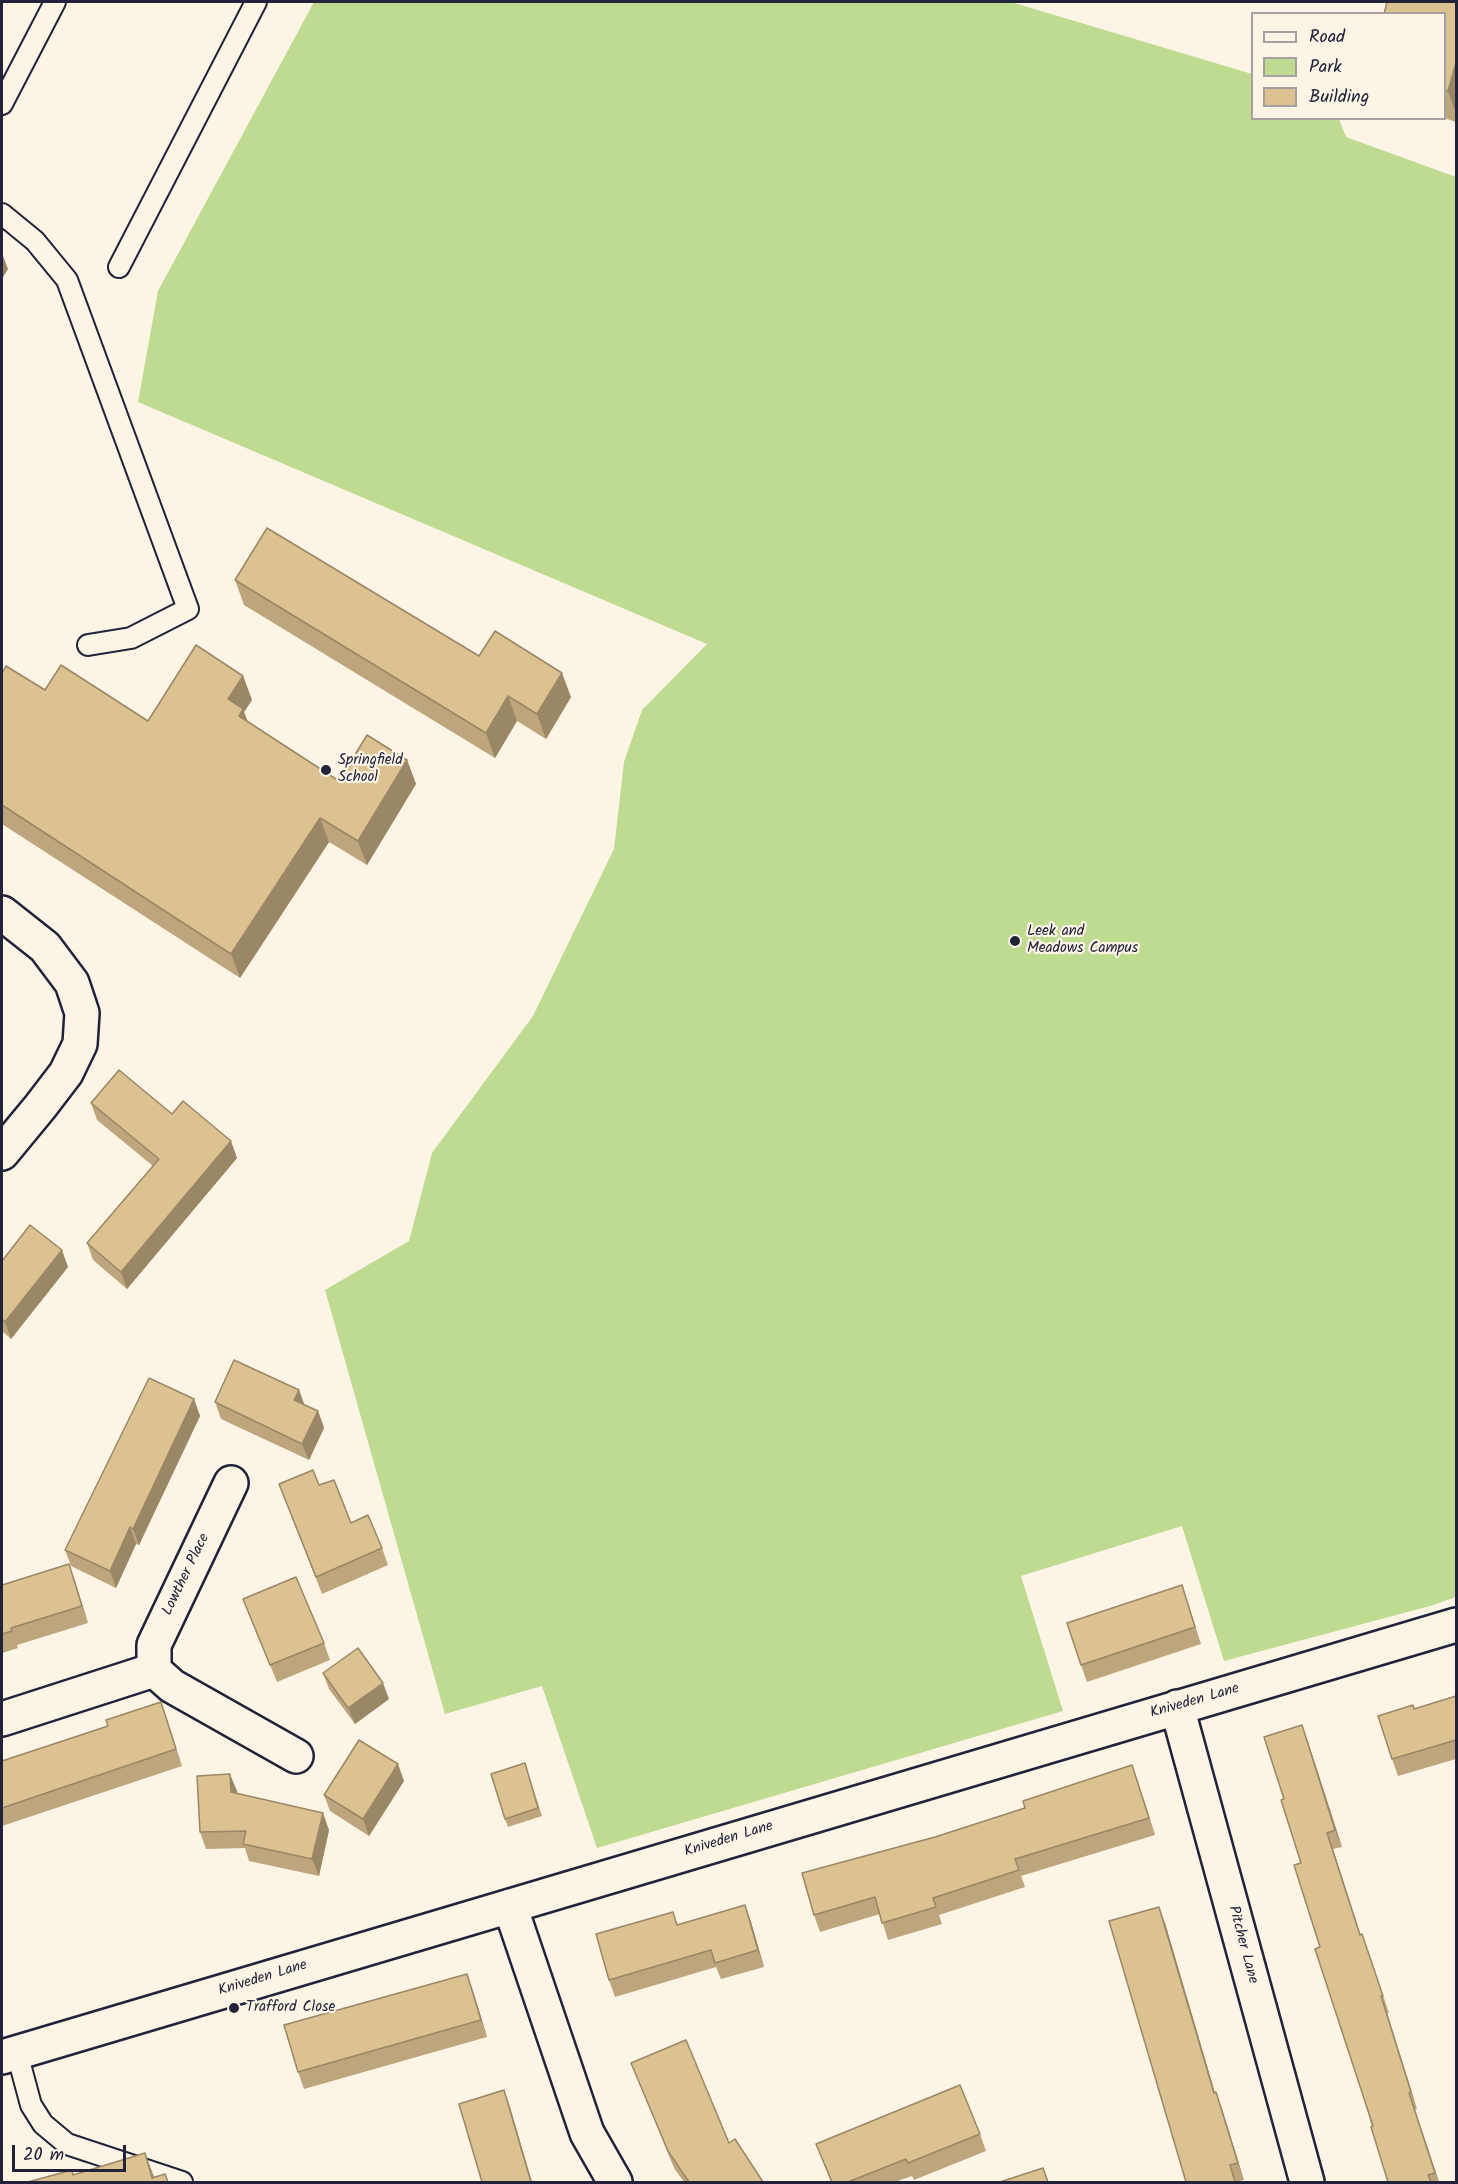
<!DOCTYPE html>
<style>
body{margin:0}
#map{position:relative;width:1458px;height:2184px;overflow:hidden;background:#fcf5e5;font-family:Kalam,sans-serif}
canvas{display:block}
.frame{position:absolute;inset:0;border:3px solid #22223b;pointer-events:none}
.legend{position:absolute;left:1251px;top:12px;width:195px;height:108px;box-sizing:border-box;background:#fcf5e5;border:2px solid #a5a1a1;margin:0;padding:8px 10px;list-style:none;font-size:18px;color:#22223b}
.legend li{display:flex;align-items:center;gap:12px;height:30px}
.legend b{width:30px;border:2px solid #a5a1a1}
.scale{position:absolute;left:12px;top:2145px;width:114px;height:27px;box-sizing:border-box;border:3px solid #22223b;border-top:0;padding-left:8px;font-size:18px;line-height:21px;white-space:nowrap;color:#22223b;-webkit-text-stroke:4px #fcf5e5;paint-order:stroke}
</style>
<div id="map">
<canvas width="1458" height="2184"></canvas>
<div class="frame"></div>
<ul class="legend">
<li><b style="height:8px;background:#fcf5e5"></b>Road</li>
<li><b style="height:16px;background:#bfdb92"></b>Park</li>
<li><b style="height:16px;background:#dcc191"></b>Building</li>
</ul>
<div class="scale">20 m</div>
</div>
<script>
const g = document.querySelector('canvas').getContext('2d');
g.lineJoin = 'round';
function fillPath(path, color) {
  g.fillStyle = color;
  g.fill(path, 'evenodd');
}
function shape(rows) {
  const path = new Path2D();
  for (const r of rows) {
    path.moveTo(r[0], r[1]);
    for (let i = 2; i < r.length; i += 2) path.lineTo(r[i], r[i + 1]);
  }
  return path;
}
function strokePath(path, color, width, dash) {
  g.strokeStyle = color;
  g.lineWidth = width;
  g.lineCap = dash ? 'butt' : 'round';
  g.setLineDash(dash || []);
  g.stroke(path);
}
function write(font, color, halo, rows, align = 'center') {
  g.font = font + ' Kalam,sans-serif';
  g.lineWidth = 4.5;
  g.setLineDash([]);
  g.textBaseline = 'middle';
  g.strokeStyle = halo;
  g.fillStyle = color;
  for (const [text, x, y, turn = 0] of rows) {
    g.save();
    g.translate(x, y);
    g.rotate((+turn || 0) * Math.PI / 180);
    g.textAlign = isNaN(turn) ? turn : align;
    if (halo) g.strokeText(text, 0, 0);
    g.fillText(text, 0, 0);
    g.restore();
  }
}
fillPath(shape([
 [314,2,1011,2,1252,74,1252,118,1339,119,1346,137,1456,177,1456,1597,1430,1606,1224,1661,1182,1526,1021,1576,1063,1711,597,1848,542,1686,445,1714,325,1290,409,1241,432,1153,533,1016,614,849,624,762,642,710,707,644,138,402,158,291]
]), '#bfdb92');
const lane = shape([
 [2,104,55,2],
 [2,214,35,241,67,280,188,609,131,638,88,645],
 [119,267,256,2],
 [17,2053,31,2105,43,2124,67,2144,182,2182]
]);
const street = shape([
 [2,913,45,947,72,983,82,1013,80,1044,66,1073,40,1107,2,1153],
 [231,1483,154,1645,154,1670,172,1686,296,1756],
 [1177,1707,1307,2182],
 [2,1719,154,1670],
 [510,1906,587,2133,615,2182],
 [2,2057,1456,1625]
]);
strokePath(lane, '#22223b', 24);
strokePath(street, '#22223b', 38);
strokePath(lane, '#fcf5e5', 20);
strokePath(street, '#fcf5e5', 33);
fillPath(shape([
 [1456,2,1456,122,1444,118,1444,14],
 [235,580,479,656,571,697,546,739,517,721,495,758,244,605],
 [2,673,45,690,148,721,243,676,252,700,244,712,248,722,339,781,407,760,416,784,367,865,329,842,240,978,2,824],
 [91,1103,172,1114,237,1158,127,1289,93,1260,87,1243,153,1166,97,1120],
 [2,1261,68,1267,11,1339,2,1331],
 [299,1390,304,1405,318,1411,324,1428,309,1460,221,1419,215,1402],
 [194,1399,200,1416,139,1545,136,1544,116,1588,71,1566,65,1550],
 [279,1484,319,1485,351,1523,382,1548,388,1565,322,1594],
 [69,1564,88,1623,17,1645,18,1648,2,1653,2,1585],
 [1182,1585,1201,1644,1087,1682,1081,1665],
 [243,1599,324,1643,330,1660,277,1682],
 [323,1673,389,1699,355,1724,329,1689],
 [1456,1696,1456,1759,1398,1776,1392,1759,1414,1709],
 [167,1719,182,1766,2,1826,2,1761],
 [1308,1742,1342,1847,1333,1849,1360,1934,1368,1951,1389,2013,1387,2013,1417,2109,1415,2110,1439,2182,1388,2182,1320,1947,1301,1863,1284,1799],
 [525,1763,542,1816,508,1827,505,1819],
 [1132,1765,1155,1835,1021,1876,1025,1887,939,1915,942,1924,888,1940,880,1914,820,1932,814,1915,935,1837,1025,1808],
 [404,1781,369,1836,330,1811,324,1795],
 [237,1791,237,1793,329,1830,319,1876,249,1861,245,1848,206,1849,200,1832],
 [745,1905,751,1922,764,1967,721,1979,716,1967,615,1997,609,1980,677,1925],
 [1165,1923,1215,2093,1216,2092,1222,2109,1244,2180,1236,2182,1186,2182],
 [473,1991,487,2037,304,2089,298,2072],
 [631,2063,729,2143,763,2182,684,2182,674,2168],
 [980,2134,986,2151,914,2180,912,2176,895,2182,831,2182,816,2144]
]), '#bda67d');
fillPath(shape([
 [1456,63,1456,114,1448,91],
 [2,253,8,269,2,279],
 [562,673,571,697,546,739,537,714],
 [243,676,252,700,244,712,252,733,248,740,228,699],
 [508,696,517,721,495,758,486,733],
 [407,760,416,784,367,865,358,841],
 [320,818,329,842,240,978,231,954],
 [231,1141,237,1158,127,1289,121,1272],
 [62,1250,68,1267,11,1339,5,1322],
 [299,1390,305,1406,294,1400],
 [194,1399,200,1416,139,1545,133,1529],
 [318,1411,324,1428,309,1460,302,1444],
 [130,1527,136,1544,116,1588,110,1571],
 [69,1564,75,1581,88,1623,82,1606],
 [383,1683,389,1699,355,1724,348,1708],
 [1302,1725,1308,1742,1342,1847,1335,1830],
 [398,1764,404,1781,369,1836,363,1819],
 [1132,1765,1138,1782,1155,1835,1149,1818],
 [230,1774,237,1791,237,1809,231,1792],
 [323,1813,329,1830,319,1876,312,1859],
 [1327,1833,1333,1849,1366,1952,1360,1935],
 [745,1905,751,1922,764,1967,758,1950],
 [1159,1907,1165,1923,1220,2110,1214,2093],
 [467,1974,473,1991,487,2037,481,2020],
 [1381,1996,1387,2013,1417,2109,1411,2092],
 [504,2090,510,2107,532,2182,531,2182],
 [1216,2092,1222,2109,1244,2180,1238,2163],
 [1409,2093,1415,2110,1439,2182,1435,2173],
 [145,2153,156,2182,154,2182]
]), '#9a8766');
const building = shape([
 [1387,2,1456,2,1456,63,1448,91,1444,90,1444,14,1384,14,1387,2],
 [267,528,479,656,495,631,562,673,537,714,508,696,486,733,235,580,267,528],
 [196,645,243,676,228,699,243,709,239,716,339,781,367,735,407,760,358,841,320,818,231,954,2,805,2,673,6,666,45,690,61,665,148,721,196,645],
 [119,1070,172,1114,183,1101,231,1141,121,1272,87,1243,159,1159,91,1103,119,1070],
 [30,1225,62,1250,5,1322,2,1319,2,1261,30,1225],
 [234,1360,299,1390,294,1400,318,1411,302,1444,215,1402,234,1360],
 [149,1378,194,1399,133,1529,130,1527,110,1571,65,1550,149,1378],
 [313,1470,319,1485,334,1480,351,1523,368,1515,382,1548,316,1577,279,1484,313,1470],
 [69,1564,82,1606,11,1628,12,1631,2,1634,2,1585,69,1564],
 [296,1577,324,1643,270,1665,243,1599,296,1577],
 [1182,1585,1195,1627,1081,1665,1067,1623,1182,1585],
 [358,1648,383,1683,348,1708,323,1673,358,1648],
 [1456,1696,1456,1740,1392,1759,1378,1716,1413,1705,1414,1709,1456,1696],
 [161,1702,176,1749,2,1808,2,1761,108,1726,106,1720,161,1702],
 [1302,1725,1335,1830,1327,1833,1360,1935,1362,1934,1383,1996,1381,1996,1411,2092,1409,2093,1435,2173,1428,2175,1431,2182,1388,2182,1371,2127,1373,2126,1315,1949,1320,1947,1294,1865,1301,1863,1281,1800,1284,1799,1264,1737,1302,1725],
 [359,1740,398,1764,363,1819,324,1795,359,1740],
 [525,1763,538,1808,505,1819,491,1774,525,1763],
 [1132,1765,1149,1818,1015,1859,1019,1870,933,1898,936,1907,882,1923,875,1897,814,1915,802,1873,935,1837,1025,1808,1023,1801,1132,1765],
 [230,1774,231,1792,323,1813,312,1859,243,1844,246,1831,200,1832,197,1776,230,1774],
 [745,1905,758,1950,715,1963,711,1950,609,1980,596,1934,673,1912,677,1925,745,1905],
 [1159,1907,1214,2093,1216,2092,1238,2163,1230,2165,1235,2182,1186,2182,1109,1921,1159,1907],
 [467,1974,481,2020,298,2072,284,2025,467,1974],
 [686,2040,729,2143,735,2139,763,2182,689,2182,668,2151,631,2063,686,2040],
 [960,2085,980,2134,908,2163,906,2159,848,2182,832,2182,816,2144,960,2085],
 [504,2090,531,2182,482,2182,459,2104,504,2090],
 [145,2153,152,2178,165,2174,168,2182,28,2182,72,2170,73,2175,145,2153],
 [1043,2168,1048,2182,1000,2182,1043,2168]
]);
fillPath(building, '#dcc191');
strokePath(building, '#9a8766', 1.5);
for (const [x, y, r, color] of [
 [326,770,6,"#22223b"],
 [1015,941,6,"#22223b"],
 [234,2008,6,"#22223b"]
]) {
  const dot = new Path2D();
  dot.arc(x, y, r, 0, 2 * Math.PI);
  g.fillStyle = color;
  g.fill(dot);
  strokePath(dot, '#fcf5e5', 2);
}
write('15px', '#22223b', '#fcf5e5', [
 ["Springfield",338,761],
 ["School",338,778],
 ["Leek and",1027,932],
 ["Meadows Campus",1027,949],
 ["Trafford Close",246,2008]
], 'left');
write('15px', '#22223b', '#fcf5e5', [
 ["Lowther Place",187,1575,-64],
 ["Kniveden Lane",1195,1702,-16],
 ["Kniveden Lane",729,1840,-17],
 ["Pitcher Lane",1242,1945,75],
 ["Kniveden Lane",263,1979,-17]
]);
</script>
